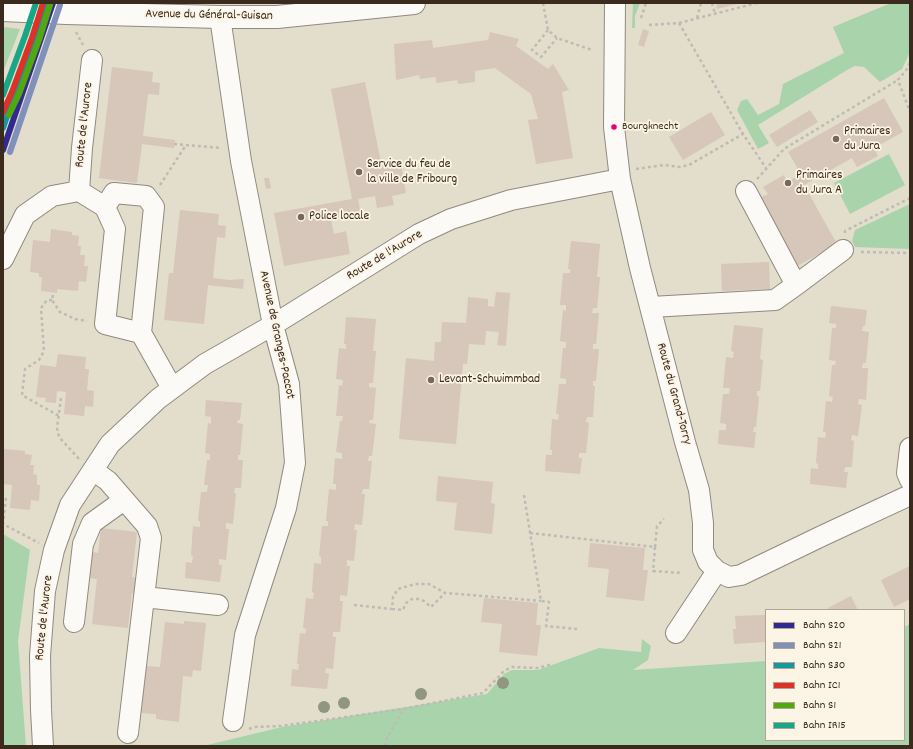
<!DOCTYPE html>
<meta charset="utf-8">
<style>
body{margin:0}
#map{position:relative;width:913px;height:749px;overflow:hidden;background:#e3ddcb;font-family:Dekko,sans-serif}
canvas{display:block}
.frame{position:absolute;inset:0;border:4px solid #3b2a1e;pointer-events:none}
.legend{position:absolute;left:765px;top:609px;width:140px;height:132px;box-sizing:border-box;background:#fcf5e5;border:1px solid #afa495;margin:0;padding:5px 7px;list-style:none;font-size:12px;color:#3b2a1e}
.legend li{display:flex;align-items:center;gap:8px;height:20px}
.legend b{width:20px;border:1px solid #afa495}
</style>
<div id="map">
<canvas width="913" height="749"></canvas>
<div class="frame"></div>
<ul class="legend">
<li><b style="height:5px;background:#322a90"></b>Bahn S20</li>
<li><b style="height:5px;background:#8090ba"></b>Bahn S21</li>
<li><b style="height:5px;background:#18969e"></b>Bahn S30</li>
<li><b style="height:5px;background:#dd3327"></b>Bahn IC1</li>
<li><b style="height:5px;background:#51a80f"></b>Bahn S1</li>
<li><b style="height:5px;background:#17a787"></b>Bahn IR15</li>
</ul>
</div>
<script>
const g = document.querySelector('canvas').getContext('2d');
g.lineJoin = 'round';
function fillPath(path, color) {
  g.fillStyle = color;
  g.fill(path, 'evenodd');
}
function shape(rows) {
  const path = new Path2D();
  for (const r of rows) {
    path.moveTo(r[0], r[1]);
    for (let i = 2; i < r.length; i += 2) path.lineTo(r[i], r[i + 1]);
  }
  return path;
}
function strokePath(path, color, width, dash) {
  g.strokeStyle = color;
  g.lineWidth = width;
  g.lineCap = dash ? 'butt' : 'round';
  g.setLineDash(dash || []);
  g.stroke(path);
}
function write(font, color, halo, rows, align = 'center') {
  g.font = font + ' Dekko,sans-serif';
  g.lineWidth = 3.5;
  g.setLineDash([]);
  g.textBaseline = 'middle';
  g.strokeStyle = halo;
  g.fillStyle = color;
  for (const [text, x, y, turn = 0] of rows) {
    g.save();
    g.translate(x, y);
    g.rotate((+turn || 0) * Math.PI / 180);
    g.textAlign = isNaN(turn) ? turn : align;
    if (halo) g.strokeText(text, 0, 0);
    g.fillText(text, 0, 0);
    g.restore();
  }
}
fillPath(shape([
 [633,3,640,3,635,16,635,28,632,28],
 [891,3,910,3,910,52,902,69,880,82,864,67,855,66,847,70,758,125,769,143,758,149,737,110,741,101,747,99,758,115,779,104,783,84,844,53,833,27],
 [3,27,20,29,3,72],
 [889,154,905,185,850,214,834,183],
 [910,204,910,249,855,247,852,241,855,230],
 [3,534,30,550,18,641,26,746,3,746],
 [910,624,910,746,203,746,282,727,487,694,504,674,512,670,538,670,599,648,641,652,642,639,651,646,648,660,633,670,766,661,766,740,904,740,904,627]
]), '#a9d4ab');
fillPath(shape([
 [716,3,737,3,737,4,717,9],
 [643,29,649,31,644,47,638,45],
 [490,32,519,39,516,46,548,69,553,64,569,90,562,92,573,158,536,164,528,120,538,119,531,94,495,68,475,71,475,82,458,84,457,80,436,83,436,77,420,79,419,75,396,80,394,44,432,40,433,48,488,40],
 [112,67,153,72,152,82,160,83,159,95,148,94,143,136,175,140,174,148,142,144,137,183,99,178],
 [365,82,381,163,400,159,406,193,392,196,394,205,377,208,375,196,358,199,361,215,331,220,334,234,346,231,350,254,284,266,274,213,352,199,331,89],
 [884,98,903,132,874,148,878,156,857,167,852,158,804,185,837,244,797,266,759,198,768,194,763,187,784,175,787,182,801,174,788,152],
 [810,110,818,122,777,147,769,135],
 [711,112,725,135,683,160,669,137],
 [264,178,269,178,271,188,266,189],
 [180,210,219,214,218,225,226,226,225,238,217,237,213,278,229,280,244,279,243,289,208,285,204,324,164,320,169,273,173,273],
 [51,229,72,232,72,235,79,236,78,246,81,246,80,255,85,255,84,266,88,266,86,282,79,281,78,291,57,289,57,293,41,291,42,277,39,277,39,273,30,272,33,240,50,242],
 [571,241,600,244,597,277,600,277,597,308,593,308,592,313,599,313,596,344,593,344,593,349,599,349,596,381,593,381,593,386,595,386,593,417,587,417,586,422,589,423,586,453,579,453,579,458,582,458,580,474,545,471,546,455,552,455,552,450,550,450,552,419,558,420,559,414,556,414,559,384,566,384,566,379,560,378,563,348,566,348,566,342,560,341,563,310,566,311,566,305,560,305,563,273,570,273,570,269,568,269],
 [769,262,770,289,722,291,721,264],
 [496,292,510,293,506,346,497,345,499,332,486,331,485,345,469,344,467,364,463,364,456,444,399,439,406,358,434,361,435,342,441,342,442,322,466,323,468,297,488,299,488,306,494,307],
 [831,306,867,310,865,326,863,326,862,331,869,332,866,363,863,363,862,368,868,368,866,400,859,399,858,404,862,405,858,436,852,435,851,440,854,441,852,467,845,467,844,472,848,472,846,488,810,484,811,468,818,469,818,464,816,463,818,437,825,438,826,432,823,432,826,401,832,402,833,397,829,396,832,365,835,365,836,361,829,360,832,328,836,328,836,324,829,323],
 [346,317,376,319,373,351,376,351,373,383,369,383,369,387,376,388,373,420,370,420,369,423,376,424,372,456,369,456,368,461,372,461,369,489,363,489,362,494,365,494,362,525,355,524,354,530,357,530,354,561,347,560,347,566,350,566,347,596,340,595,340,601,343,601,340,632,333,632,333,637,336,637,333,669,326,668,325,673,329,673,327,689,291,686,292,669,298,670,299,664,297,664,300,633,305,634,306,629,303,628,306,598,313,599,314,593,312,592,314,563,321,564,321,557,319,556,322,526,328,526,328,521,326,521,329,489,336,490,336,484,333,484,335,458,342,459,342,453,336,452,340,421,342,421,343,416,336,416,339,385,342,386,343,380,336,379,339,348,346,349,346,344,344,344],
 [734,325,763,328,760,359,763,360,760,391,757,391,757,396,759,397,756,427,754,427,753,432,756,432,754,448,718,444,719,430,726,430,726,424,720,423,723,394,729,394,730,388,723,388,726,357,733,358,734,352,731,351],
 [58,354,86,357,85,369,89,369,87,390,94,391,93,407,85,406,84,416,64,414,66,392,57,391,56,403,45,402,46,398,36,397,40,365,56,367],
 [206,400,242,403,240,420,238,420,237,423,243,424,240,455,238,455,238,460,243,460,241,488,235,488,234,493,236,493,233,524,226,523,226,529,229,529,226,560,219,559,219,565,222,565,220,582,185,578,186,562,192,563,193,556,191,555,193,526,200,527,200,521,198,521,201,492,207,492,208,485,204,485,207,460,210,460,210,454,205,453,208,423,211,424,211,417,205,416],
 [4,449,25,451,25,454,32,455,30,465,34,465,33,474,37,475,37,485,40,485,39,501,31,500,30,510,10,508,12,485,3,484],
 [438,476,493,482,491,503,495,504,492,534,454,530,457,503,436,501],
 [101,528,137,532,132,577,139,578,138,594,132,593,128,628,92,624,97,579,89,578,92,552,98,553],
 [590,543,645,548,643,570,648,570,644,601,606,597,609,569,588,567],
 [910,566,910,599,894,607,881,580],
 [851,596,858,610,828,610,828,608],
 [484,598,538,603,536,625,541,625,537,656,499,652,502,624,481,622],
 [766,615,766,642,734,644,733,629,736,629,735,616],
 [184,621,206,623,201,671,193,670,192,677,183,676,179,722,156,719,156,714,140,713,145,666,160,667,165,622,184,624]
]), '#d7c6ba');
const minor = shape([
 [615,3,614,127,620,179,640,268,685,442,699,490,703,523,703,550,708,562,717,571,729,577,741,575,824,535,910,495],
 [220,17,241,161,273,325,289,384,295,463,286,508,245,635,233,721],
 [92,60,82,148,79,191,105,207,115,229,105,324,141,333,172,388],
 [746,191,796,285],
 [105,207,114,193,146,196,154,207,141,333],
 [3,259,25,215,52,196,79,191],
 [651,307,775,300,796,285,843,250],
 [910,448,907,473,910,480],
 [93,470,108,481,147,526,151,538,128,733],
 [144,597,218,605],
 [74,622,83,544,92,523,124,500],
 [676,633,717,571],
 [43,746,41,710,40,656,45,591,54,550,70,505,110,444,158,399,205,364,273,325,419,234,451,219,511,200,620,179]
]);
const major = shape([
 [3,10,66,13,220,17,277,17,414,3]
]);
strokePath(minor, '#908a7f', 22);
strokePath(major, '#908a7f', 24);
strokePath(shape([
 [543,3,548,30,557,38,592,50],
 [712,3,715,14],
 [641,18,646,3],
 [697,18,701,3],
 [679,23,743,134,766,168],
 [649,25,679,23,757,3],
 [548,30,532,50,541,57,557,38],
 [76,32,83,45],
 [910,63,907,69,898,80,910,112],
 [174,144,221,148],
 [636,169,664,165,680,167,689,165,743,134],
 [757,179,784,149,898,80],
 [160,185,186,145],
 [845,233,845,231,910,198],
 [861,252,910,253],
 [53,295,52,300,60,312,75,319,87,321],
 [52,300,47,300,41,308,44,351,39,360,25,369,22,395,59,416],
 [61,398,57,428,59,437,79,459],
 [524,495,541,601,549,602,546,626,577,629],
 [6,498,3,524,39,543],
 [530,533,655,547,657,526,664,519],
 [655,547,653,571,683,573],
 [354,605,392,609,393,597,398,589,415,584,429,584,445,593,541,601],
 [392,609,403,610,406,603,412,599,418,599,424,601,431,607,445,593],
 [249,729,254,727,281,726,403,709,483,693,504,671,512,667,538,668,552,664],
 [385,746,386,740,403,710]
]), '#bebbb7', 2.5, [3, 3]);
strokePath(minor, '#fbfaf7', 20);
strokePath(major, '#fbfaf7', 22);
strokePath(shape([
 [3,150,53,3]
]), '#322a90', 6);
strokePath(shape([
 [10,152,60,5]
]), '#8090ba', 6);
strokePath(shape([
 [3,128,46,3]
]), '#18969e', 6);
strokePath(shape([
 [3,112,12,92,32,38,43,3]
]), '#dd3327', 6);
strokePath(shape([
 [9,115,19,94,39,40,50,5]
]), '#51a80f', 6);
strokePath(shape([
 [3,95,25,36,36,3]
]), '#17a787', 6);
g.fillStyle = '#91967f';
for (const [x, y] of [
 [503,683],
 [421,694],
 [344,703],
 [324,707]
]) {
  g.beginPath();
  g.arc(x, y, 6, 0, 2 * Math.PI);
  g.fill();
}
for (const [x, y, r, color] of [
 [614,127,3.5,"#e5007d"],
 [836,139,4,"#76695b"],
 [359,172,4,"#76695b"],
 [788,183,4,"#76695b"],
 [301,217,4,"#76695b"],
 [431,380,4,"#76695b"]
]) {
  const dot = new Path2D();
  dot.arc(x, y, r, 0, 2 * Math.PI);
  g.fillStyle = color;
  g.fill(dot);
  strokePath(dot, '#fcf5e5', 1.5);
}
write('12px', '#3b2a1e', '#fcf5e5', [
 ["Bourgknecht",622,127]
], 'left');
write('13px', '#3b2a1e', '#fcf5e5', [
 ["Avenue du Général-Guisan",209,16,1],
 ["Route de l'Aurore",85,125,-84],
 ["Route de l'Aurore",385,256,-31],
 ["Avenue de Granges-Paccot",276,335,78],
 ["Route du Grand-Torry",673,394,75],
 ["Route de l'Aurore",45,618,-84]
]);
write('13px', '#3b2a1e', '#fcf5e5', [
 ["Primaires",844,132],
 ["du Jura",844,147],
 ["Service du feu de",367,165],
 ["la ville de Fribourg",367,180],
 ["Primaires",796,176],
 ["du Jura A",796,191],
 ["Police locale",309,217],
 ["Levant-Schwimmbad",439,380]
], 'left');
</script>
